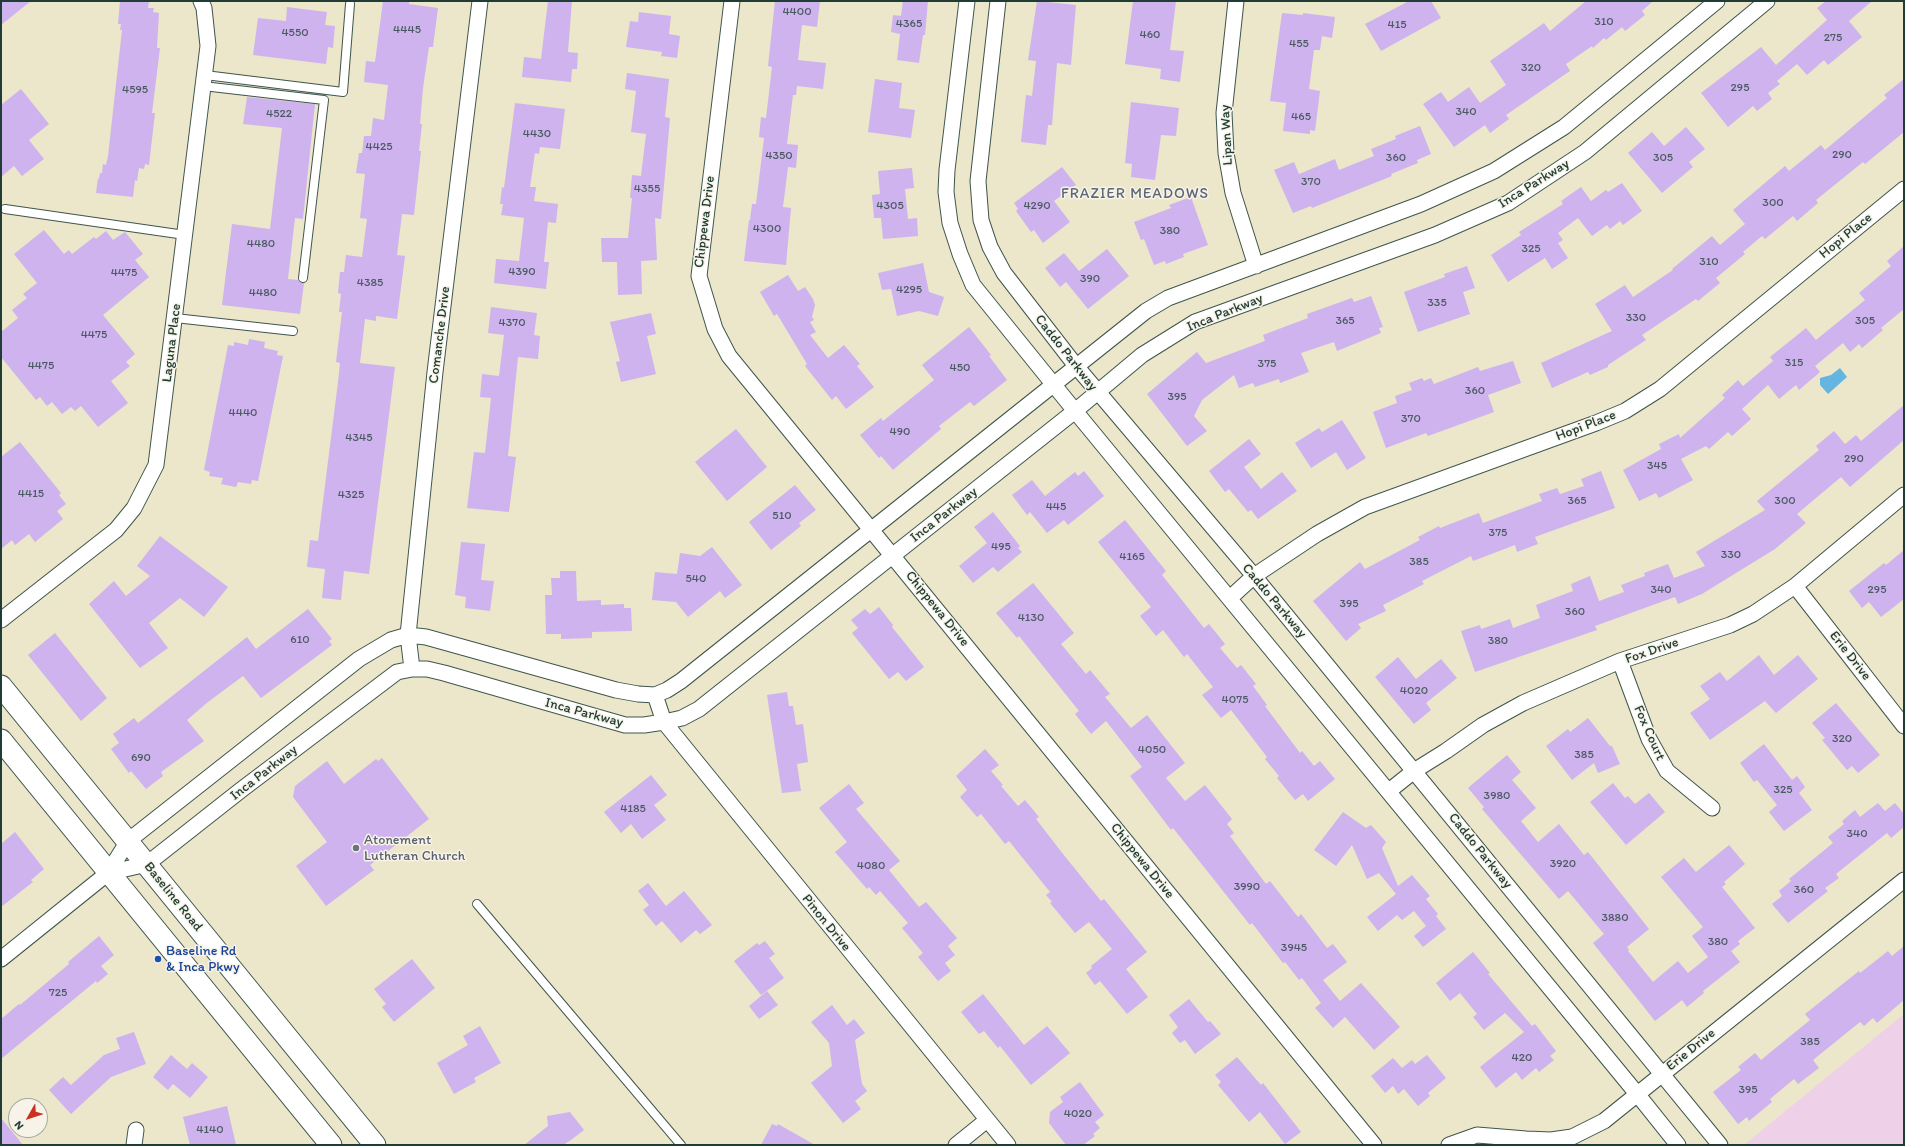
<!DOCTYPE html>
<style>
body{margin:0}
#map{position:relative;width:1905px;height:1146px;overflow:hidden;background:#ece6cb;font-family:Itim,sans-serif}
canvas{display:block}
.frame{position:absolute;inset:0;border:2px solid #1f3d34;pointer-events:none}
.north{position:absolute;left:8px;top:1098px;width:40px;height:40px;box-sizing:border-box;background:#f7f3e8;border:1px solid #a1aaa0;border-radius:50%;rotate:231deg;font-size:11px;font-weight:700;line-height:16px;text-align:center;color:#1f3d34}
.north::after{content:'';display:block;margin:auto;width:14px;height:18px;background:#c8321e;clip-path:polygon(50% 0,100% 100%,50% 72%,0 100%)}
</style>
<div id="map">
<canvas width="1905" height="1146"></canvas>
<div class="frame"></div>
<div class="north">N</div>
</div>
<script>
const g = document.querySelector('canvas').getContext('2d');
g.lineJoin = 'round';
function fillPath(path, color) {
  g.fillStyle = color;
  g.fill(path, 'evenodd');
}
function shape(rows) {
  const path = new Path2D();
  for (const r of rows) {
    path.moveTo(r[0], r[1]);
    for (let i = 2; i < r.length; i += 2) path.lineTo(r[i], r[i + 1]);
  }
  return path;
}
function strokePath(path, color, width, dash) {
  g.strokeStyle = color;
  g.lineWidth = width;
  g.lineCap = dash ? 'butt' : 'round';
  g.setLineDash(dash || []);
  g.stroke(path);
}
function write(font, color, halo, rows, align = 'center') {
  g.font = font + ' Itim,sans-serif';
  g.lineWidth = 3;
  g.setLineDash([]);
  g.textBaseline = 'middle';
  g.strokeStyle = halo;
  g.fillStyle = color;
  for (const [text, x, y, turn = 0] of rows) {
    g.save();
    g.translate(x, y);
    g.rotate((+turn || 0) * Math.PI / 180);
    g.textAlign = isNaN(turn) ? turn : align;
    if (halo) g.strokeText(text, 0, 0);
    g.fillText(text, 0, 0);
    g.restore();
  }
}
fillPath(shape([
 [1904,1014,1904,1145,1744,1145]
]), '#eed0e8');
fillPath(shape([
 [1840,368,1847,377,1828,394,1820,385,1820,378,1831,375]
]), '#64b6e0');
fillPath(shape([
 [1,1,31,1,1,25],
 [120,1,149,1,148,8,154,8,153,12,159,13,157,48,160,48,152,113,155,113,149,165,145,164,144,169,139,168,137,181,135,180,133,197,96,193,98,178,99,179,100,173,102,173,103,164,106,165,108,156,122,30,120,30,121,24,118,24],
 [383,1,409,1,409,4,438,8,433,47,429,47,423,88,420,124,422,124,419,151,421,151,414,215,402,214,397,255,405,256,397,319,376,316,376,321,365,319,360,363,395,367,369,574,344,571,341,600,322,598,325,569,307,567,310,540,318,541,338,382,340,363,336,362,342,312,339,312,341,294,338,293,340,272,344,272,346,255,362,257,367,219,360,218,365,174,356,173,359,153,362,153,364,136,371,136,373,118,384,120,388,85,364,82,366,61,375,62],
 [548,1,572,1,568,52,578,53,577,69,572,69,571,82,522,77,524,57,541,59],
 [775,1,820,1,817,27,802,25,798,60,826,63,823,89,797,86,796,95,793,95,787,144,798,145,796,168,788,167,783,207,791,208,786,265,744,261,749,220,750,220,752,204,756,204,764,138,759,137,761,117,766,118,772,67,768,66],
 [903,1,928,1,925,35,923,35,919,63,897,60,900,34,891,32,893,15,901,16],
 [1037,1,1076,5,1071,65,1057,63,1052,125,1048,125,1046,145,1021,142,1026,95,1032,96,1036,61,1028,60],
 [1133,1,1176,1,1170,50,1184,51,1180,82,1160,79,1161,69,1125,64],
 [1409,1,1431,1,1441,18,1381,51,1365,24],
 [1586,1,1653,1,1642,11,1645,15,1625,31,1622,27,1606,40,1604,38,1593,48,1592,46,1566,64,1570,71,1506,115,1509,119,1490,133,1485,125,1454,147,1423,104,1441,92,1448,102,1469,87,1480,103,1506,85,1490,61,1544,23,1550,31],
 [1826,1,1872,1,1849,21,1862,37,1828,65,1824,60,1807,75,1797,64,1777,81,1780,84,1768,93,1772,99,1757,111,1753,106,1728,127,1701,93,1761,47,1776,65,1827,20,1817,8],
 [287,7,327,12,325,25,335,26,333,48,328,47,326,64,253,55,258,18,286,21],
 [639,12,671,16,669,34,680,36,677,58,661,56,662,52,626,47,630,21,638,22],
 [1282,13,1303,15,1303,13,1335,17,1332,38,1322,36,1320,50,1314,50,1309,89,1320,91,1315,131,1310,130,1310,134,1283,131,1286,103,1270,101],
 [627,73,669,79,665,117,670,118,661,219,655,218,657,260,641,261,642,294,618,295,617,262,602,262,601,238,628,238,632,198,630,198,632,175,641,176,646,134,631,132,636,91,625,89],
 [875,79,902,83,899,108,915,110,911,138,868,132],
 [1904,79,1904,132,1865,164,1863,162,1816,200,1818,203,1797,221,1793,216,1765,239,1762,236,1743,252,1745,254,1716,278,1720,283,1698,301,1696,299,1642,335,1646,340,1608,365,1608,367,1590,375,1588,372,1552,388,1541,363,1612,331,1595,304,1625,285,1633,297,1673,270,1672,269,1712,236,1720,245,1745,224,1733,210,1785,166,1789,171,1821,145,1825,150,1887,98,1884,95],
 [21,89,49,124,29,140,44,159,22,176,14,166,1,177,1,105],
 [247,97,315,104,303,219,295,218,288,279,298,280,304,283,300,314,222,305,232,224,270,229,282,128,243,124],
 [1131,102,1179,108,1176,136,1161,135,1155,180,1131,177,1132,164,1125,163],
 [515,103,565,109,560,149,540,147,539,154,535,153,530,187,536,187,534,201,558,204,556,223,548,222,544,262,549,262,546,289,494,283,496,259,519,261,524,218,501,215,503,204,500,204,502,187,504,188],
 [1420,126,1431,154,1417,160,1418,163,1391,174,1392,176,1312,208,1311,206,1293,213,1274,170,1294,162,1299,174,1335,159,1339,170,1374,156,1371,149,1396,139,1395,136],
 [1686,127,1705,149,1689,162,1693,167,1662,193,1628,153,1652,132,1664,146],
 [1062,167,1076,185,1054,201,1070,222,1043,243,1034,230,1031,232,1016,211,1018,209,1014,203],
 [912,168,914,188,905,189,908,219,917,218,918,236,883,239,881,218,874,218,872,195,880,194,878,171],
 [1622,183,1642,211,1623,225,1620,221,1610,229,1607,225,1592,236,1578,218,1558,233,1563,240,1558,243,1568,258,1552,269,1545,258,1508,282,1491,255,1521,235,1519,232,1563,204,1561,201,1581,187,1591,201,1606,190,1608,192],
 [1191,197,1208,245,1183,254,1184,257,1166,264,1165,261,1154,265,1144,239,1141,240,1134,222,1171,208,1169,205],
 [44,230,64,254,69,250,72,254,94,237,96,239,106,231,113,240,125,232,143,254,135,260,149,277,103,315,135,354,126,362,130,366,111,381,128,403,98,427,81,406,75,411,71,407,62,414,52,402,47,406,40,397,36,400,1,357,1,332,18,318,12,310,27,298,23,294,37,283,14,254],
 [1904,246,1904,309,1881,328,1883,330,1862,348,1859,344,1850,352,1843,343,1815,366,1820,372,1799,390,1796,385,1779,399,1768,385,1742,409,1751,419,1732,436,1728,432,1709,449,1706,446,1681,459,1693,480,1659,498,1656,493,1639,501,1623,470,1661,449,1659,444,1679,434,1680,438,1725,398,1722,395,1738,380,1743,386,1773,361,1770,357,1806,328,1816,340,1865,300,1859,293,1891,266,1887,261],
 [1107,249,1129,276,1088,309,1066,282,1060,287,1045,268,1064,253,1079,271],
 [923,263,929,292,944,297,938,316,919,311,897,316,891,289,882,290,878,273],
 [1467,266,1475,288,1463,292,1470,314,1418,332,1404,292,1445,277,1444,274],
 [788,275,798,291,805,287,813,299,815,305,812,317,814,320,810,322,816,332,810,335,828,358,844,345,860,364,857,366,874,387,846,409,836,396,832,400,805,366,807,364,777,314,774,316,760,292],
 [1371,296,1383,327,1379,328,1381,333,1337,351,1334,342,1301,353,1309,372,1280,383,1279,379,1255,387,1253,383,1239,388,1234,375,1202,400,1194,416,1207,431,1187,446,1147,394,1197,352,1206,363,1265,341,1263,335,1308,318,1307,314,1352,298,1354,302],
 [491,307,537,313,534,335,540,336,538,359,518,357,508,456,516,457,509,512,467,508,474,452,485,453,491,398,480,397,482,374,499,376,504,335,488,333],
 [651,313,656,334,647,336,656,374,621,382,616,362,620,361,610,322],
 [969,327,991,355,989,356,1007,380,974,406,970,402,939,426,941,429,893,470,881,456,879,458,860,435,881,418,883,421,934,380,922,365],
 [249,339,265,342,264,348,278,351,277,355,283,356,258,481,252,480,251,484,238,482,236,487,221,484,223,478,209,476,210,472,204,470,228,345,234,346,234,342,248,345],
 [1513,361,1521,383,1488,395,1494,412,1428,436,1426,433,1386,448,1373,412,1397,403,1395,396,1412,390,1409,383,1422,378,1424,381,1431,378,1434,384,1478,367,1480,371],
 [1904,405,1904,440,1850,487,1841,477,1797,514,1806,523,1775,549,1736,573,1702,594,1678,604,1675,597,1595,626,1597,630,1475,672,1461,631,1480,625,1481,629,1510,619,1513,628,1540,618,1536,605,1573,591,1571,584,1590,576,1599,601,1624,592,1621,585,1645,576,1644,573,1668,564,1674,578,1705,566,1696,552,1765,510,1757,501,1819,450,1816,446,1834,431,1845,444,1856,435,1861,441],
 [1342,420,1366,458,1347,470,1336,452,1311,468,1295,443,1319,428,1322,432],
 [736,429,767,467,727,501,695,462],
 [1249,439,1261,454,1244,467,1261,489,1282,472,1297,491,1258,519,1251,510,1248,512,1229,489,1225,492,1209,471],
 [20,442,61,493,59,495,66,504,57,511,63,519,35,542,29,534,15,545,12,540,1,549,1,457],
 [1084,471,1104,496,1068,525,1064,520,1047,533,1030,512,1027,515,1012,495,1032,480,1045,496,1075,472,1078,476],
 [1601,471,1615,508,1535,537,1538,544,1517,552,1515,545,1473,561,1471,556,1422,581,1424,584,1383,605,1386,611,1358,624,1361,628,1346,641,1313,601,1360,562,1365,569,1420,540,1418,537,1439,526,1440,528,1479,513,1483,523,1542,501,1539,494,1557,488,1560,494,1584,486,1581,479],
 [795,485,816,510,799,523,801,526,771,550,749,522],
 [993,512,1020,546,1018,548,1022,552,998,572,993,567,973,583,959,566,987,543,974,527],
 [1125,520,1166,571,1162,575,1204,628,1209,624,1225,644,1220,648,1237,668,1241,665,1256,684,1253,686,1267,705,1265,706,1300,753,1302,751,1314,766,1320,761,1335,779,1308,801,1303,794,1295,800,1277,778,1279,776,1265,759,1267,757,1231,710,1221,718,1202,695,1213,687,1187,654,1184,657,1163,630,1156,636,1140,616,1151,607,1098,542],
 [160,536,228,587,204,617,180,598,149,623,168,648,140,668,89,604,114,581,126,596,150,576,137,566],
 [461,542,485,544,481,580,494,581,490,611,465,608,466,597,455,595],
 [712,547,742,585,725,598,720,591,688,617,676,602,652,600,655,572,677,574,680,553,700,556],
 [1904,550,1904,599,1881,617,1869,602,1862,608,1849,591,1884,563,1886,565],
 [560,571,576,571,577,601,601,600,601,605,624,604,624,608,631,608,632,631,592,632,592,638,561,639,561,634,546,634,545,595,552,595,551,578,560,578],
 [1033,583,1074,633,1061,644,1086,674,1090,670,1110,694,1105,697,1131,728,1147,715,1185,763,1166,778,1185,801,1205,785,1232,819,1227,824,1234,833,1230,836,1266,884,1270,881,1298,917,1301,914,1327,948,1333,944,1347,962,1323,980,1340,1001,1361,983,1400,1027,1374,1050,1345,1017,1333,1028,1315,1008,1321,1003,1302,978,1299,980,1285,962,1283,963,1252,923,1250,925,1173,828,1171,830,1130,776,1142,767,1106,721,1091,734,1075,714,1079,711,1019,636,1017,638,996,613],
 [879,607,893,625,892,627,924,667,906,681,898,672,889,679,852,633,858,628,851,620,865,609,870,614],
 [308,609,332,639,329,641,332,645,261,698,243,676,208,702,187,720,204,741,161,772,163,776,146,789,131,771,129,773,111,749,119,743,113,734,134,718,138,723,247,637,256,649],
 [55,633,107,698,81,721,28,655],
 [1759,655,1774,675,1798,655,1818,679,1776,713,1765,701,1710,740,1690,713,1710,699,1700,686,1720,672,1727,681],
 [1398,657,1416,679,1441,659,1457,678,1426,703,1431,710,1414,724,1375,677],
 [787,692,789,706,793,706,796,725,803,724,808,762,797,764,801,791,782,793,767,695],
 [1836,703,1880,755,1858,773,1852,766,1847,770,1822,740,1825,738,1812,723],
 [1588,718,1610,746,1612,746,1620,764,1598,773,1594,763,1572,780,1546,746,1568,729,1570,732],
 [1764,744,1792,780,1797,776,1805,787,1799,793,1812,810,1784,831,1769,812,1777,805,1757,780,1754,782,1740,763],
 [985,749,999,765,991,771,1003,785,1001,786,1018,806,1025,800,1039,817,1036,819,1063,854,1101,901,1104,899,1147,952,1126,969,1148,997,1127,1014,1100,981,1095,985,1086,973,1092,968,1091,966,1112,949,1089,922,1075,933,1050,903,1052,902,1046,895,1050,892,1009,841,1005,844,981,814,977,817,960,797,967,790,956,776],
 [1507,755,1521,772,1512,780,1536,808,1521,821,1538,842,1559,824,1584,855,1588,852,1649,929,1627,947,1629,950,1628,951,1653,982,1678,961,1688,973,1708,957,1692,936,1703,927,1661,877,1684,858,1696,872,1729,845,1745,864,1724,882,1726,884,1722,887,1755,928,1738,941,1740,944,1731,951,1740,962,1703,991,1704,993,1687,1007,1682,1000,1655,1021,1593,943,1604,934,1568,891,1559,899,1482,809,1484,807,1468,788],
 [382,758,429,819,370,865,374,870,326,906,296,866,327,842,293,797,295,786,327,761,344,784,376,759,378,761],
 [651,775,667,795,654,805,666,820,642,839,631,824,621,833,604,812],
 [1613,783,1625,798,1628,796,1635,804,1649,793,1665,812,1626,845,1590,802],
 [849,784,864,803,856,809,900,861,889,870,919,907,926,902,957,938,948,946,955,955,945,963,951,971,938,981,918,957,923,953,902,928,908,923,880,891,876,895,869,887,867,889,835,852,847,842,819,808],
 [1878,803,1885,811,1895,803,1904,814,1904,827,1891,838,1887,833,1836,874,1839,878,1825,888,1828,891,1788,923,1772,904,1782,896,1779,891,1791,881,1789,879,1833,843,1828,837,1844,824,1842,821,1855,810,1860,817],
 [1343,812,1366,828,1371,825,1386,842,1382,848,1398,886,1412,875,1430,896,1426,899,1438,914,1436,916,1446,929,1423,947,1414,936,1426,926,1414,911,1402,920,1397,915,1378,931,1367,917,1396,894,1379,873,1367,879,1352,845,1336,866,1314,850],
 [15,832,44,869,31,880,33,882,1,907,1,844],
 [648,883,666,906,684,891,712,925,700,934,696,930,681,943,662,921,656,926,643,910,649,905,638,891],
 [99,936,114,955,101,966,108,974,97,983,96,981,1,1059,1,1019,19,1004,20,1005,69,964,68,962],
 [765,941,775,954,769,958,784,978,761,995,734,961,757,943,759,945],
 [1904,946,1904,1000,1877,1023,1873,1018,1864,1026,1860,1022,1813,1060,1819,1068,1798,1084,1794,1079,1770,1099,1772,1102,1749,1121,1747,1117,1738,1124,1713,1092,1741,1070,1738,1067,1755,1053,1761,1060,1810,1020,1805,1014,1859,971,1860,973,1888,951,1892,956],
 [1473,952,1490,973,1488,974,1532,1026,1535,1024,1556,1051,1550,1056,1554,1060,1539,1072,1536,1068,1522,1080,1516,1072,1496,1088,1480,1067,1524,1032,1505,1013,1484,1030,1473,1017,1477,1014,1460,993,1450,1001,1436,983],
 [412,959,435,988,394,1022,382,1007,386,1004,374,989],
 [767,991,778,1005,759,1019,749,1006],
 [983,994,1024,1045,1047,1026,1070,1053,1031,1085,1000,1046,998,1048,984,1031,979,1034,961,1012],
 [1189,999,1208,1022,1210,1021,1221,1034,1195,1054,1185,1040,1180,1043,1172,1033,1178,1027,1169,1015],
 [832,1005,847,1025,854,1019,865,1033,855,1040,862,1084,867,1091,855,1101,861,1109,843,1123,811,1083,832,1066,829,1043,811,1022],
 [480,1026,501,1063,474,1078,476,1082,454,1094,437,1063,468,1045,463,1036],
 [134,1032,146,1064,111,1077,71,1114,49,1090,63,1077,71,1085,104,1055,120,1049,116,1038],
 [171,1055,187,1069,192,1063,208,1077,190,1098,173,1084,168,1090,153,1077],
 [1427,1055,1446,1078,1428,1093,1430,1096,1418,1106,1404,1089,1398,1094,1393,1086,1385,1093,1371,1076,1393,1058,1402,1068,1412,1060,1415,1064],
 [1237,1057,1261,1085,1263,1083,1301,1132,1285,1144,1260,1112,1249,1122,1218,1085,1221,1082,1215,1075],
 [1080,1082,1104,1115,1095,1122,1100,1128,1093,1134,1095,1136,1083,1145,1066,1145,1049,1123,1050,1112,1063,1102,1060,1097],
 [227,1106,236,1145,190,1145,183,1117],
 [570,1112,584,1130,571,1140,563,1145,524,1145,548,1126,547,1116],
 [1,1118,23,1145,1,1145],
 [772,1124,777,1126,778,1124,815,1145,761,1145]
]), '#ceb3ee');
const service = shape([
 [205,75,343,92,350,4],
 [203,86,324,100,303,278],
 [5,209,185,235],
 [175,318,293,331],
 [477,904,681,1145]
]);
const minor = shape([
 [732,1,699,276,715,329,729,356,1374,1145],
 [967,1,947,170,946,192,950,223,960,254,973,285,1075,411,1638,1095,1678,1145],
 [998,1,978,181,981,220,990,247,1004,273,1076,366,1254,576,1720,1145],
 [1236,1,1224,113,1226,153,1233,193,1256,266],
 [1795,586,1904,726],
 [1230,598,1254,576,1317,534,1365,507,1596,423,1625,411,1660,389,1904,189],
 [1,620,116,530,134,508,156,465,208,46,204,8,201,1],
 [1620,661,1649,739,1667,771,1712,808],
 [412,669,408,635,435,372,480,1],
 [655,695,664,722,1008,1145],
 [1389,791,1414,771,1446,751,1483,725,1523,703,1620,661,1730,625,1753,614,1795,586,1904,495],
 [108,873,147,864,241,790,397,672,412,669,427,669,444,673,625,725,644,725,664,722,682,718,699,709,1075,411,1142,355,1195,322,1435,235,1508,203,1585,152,1767,1],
 [1,959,108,873,128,841,359,659,391,640,408,635,426,637,616,690,638,694,655,695,667,690,681,681,1146,311,1168,298,1421,204,1494,171,1564,127,1717,1],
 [134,1145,136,1130],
 [956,1145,987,1120],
 [1449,1145,1477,1135,1526,1139,1551,1140,1572,1137,1604,1121,1904,880]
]);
const secondary = shape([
 [1,686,375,1145],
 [1,740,331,1145]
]);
strokePath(service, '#3e564b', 10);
strokePath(minor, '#3e564b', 17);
strokePath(secondary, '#3e564b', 23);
strokePath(service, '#fff', 8);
strokePath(minor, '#fff', 15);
strokePath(secondary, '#fff', 21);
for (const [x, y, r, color] of [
 [356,848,4,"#6b7280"],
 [158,959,4,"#1a4fb4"]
]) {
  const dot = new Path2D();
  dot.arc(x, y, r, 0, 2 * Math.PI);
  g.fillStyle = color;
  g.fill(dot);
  strokePath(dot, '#f7f3e8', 1.5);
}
write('12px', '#4b5a62', null, [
 ["4400",797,12],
 ["310",1604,22],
 ["4365",909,24],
 ["415",1397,25],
 ["4445",407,30],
 ["4550",295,33],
 ["460",1150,35],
 ["275",1833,38],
 ["455",1299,44],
 ["320",1531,68],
 ["295",1740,88],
 ["4595",135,90],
 ["340",1466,112],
 ["4522",279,114],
 ["465",1301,117],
 ["4430",537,134],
 ["4425",379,147],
 ["290",1842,155],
 ["4350",779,156],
 ["360",1396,158],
 ["305",1663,158],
 ["370",1311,182],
 ["4355",647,189],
 ["300",1773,203],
 ["4305",890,206],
 ["4290",1037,206],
 ["4300",767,229],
 ["380",1170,231],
 ["4480",261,244],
 ["325",1531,249],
 ["310",1709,262],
 ["4390",522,272],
 ["4475",124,273],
 ["390",1090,279],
 ["4385",370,283],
 ["4295",909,290],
 ["4480",263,293],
 ["335",1437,303],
 ["330",1636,318],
 ["365",1345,321],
 ["305",1865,321],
 ["4370",512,323],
 ["4475",94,335],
 ["315",1794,363],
 ["375",1267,364],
 ["4475",41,366],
 ["450",960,368],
 ["360",1475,391],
 ["395",1177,397],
 ["4440",243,413],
 ["370",1411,419],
 ["490",900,432],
 ["4345",359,438],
 ["290",1854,459],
 ["345",1657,466],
 ["4415",31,494],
 ["4325",351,495],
 ["365",1577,501],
 ["300",1785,501],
 ["445",1056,507],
 ["510",782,516],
 ["375",1498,533],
 ["495",1001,547],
 ["330",1731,555],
 ["4165",1132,557],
 ["385",1419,562],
 ["540",696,579],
 ["340",1661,590],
 ["295",1877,590],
 ["395",1349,604],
 ["360",1575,612],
 ["4130",1031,618],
 ["610",300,640],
 ["380",1498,641],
 ["4020",1414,691],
 ["4075",1235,700],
 ["320",1842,739],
 ["4050",1152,750],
 ["385",1584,755],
 ["690",141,758],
 ["325",1783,790],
 ["3980",1497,796],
 ["4185",633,809],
 ["340",1857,834],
 ["3920",1563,864],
 ["4080",871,866],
 ["3990",1247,887],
 ["360",1804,890],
 ["3880",1615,918],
 ["380",1718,942],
 ["3945",1294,948],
 ["725",58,993],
 ["385",1810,1042],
 ["420",1522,1058],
 ["395",1748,1090],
 ["4020",1078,1114],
 ["4140",210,1130]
]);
write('14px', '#1f3d34', '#f7f3e8', [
 ["Lipan Way",1227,135,-93],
 ["Inca Parkway",1534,184,-32],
 ["Chippewa Drive",705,222,-83],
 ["Hopi Place",1846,236,-39],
 ["Inca Parkway",1225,313,-22],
 ["Comanche Drive",440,335,-83],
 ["Laguna Place",172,343,-83],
 ["Caddo Parkway",1066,353,52],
 ["Hopi Place",1586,426,-21],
 ["Inca Parkway",944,515,-38],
 ["Caddo Parkway",1274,601,50],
 ["Chippewa Drive",937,609,51],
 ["Fox Drive",1652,651,-19],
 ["Erie Drive",1850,656,52],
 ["Inca Parkway",584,713,15],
 ["Fox Court",1649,733,66],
 ["Inca Parkway",264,773,-38],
 ["Caddo Parkway",1480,851,51],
 ["Chippewa Drive",1142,861,51],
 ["Baseline Road",173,897,51],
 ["Pinon Drive",826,923,51],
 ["Erie Drive",1691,1050,-39]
]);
write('14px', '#5b616d', '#f7f3e8', [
 ["Atonement",364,840],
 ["Lutheran Church",364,856]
], 'left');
write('14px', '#164399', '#f7f3e8', [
 ["Baseline Rd",166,951],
 ["& Inca Pkwy",166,967]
], 'left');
g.letterSpacing = '1px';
write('15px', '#5c6675', '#f7f3e8', [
 ["FRAZIER MEADOWS",1135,194]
]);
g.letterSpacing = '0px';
</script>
